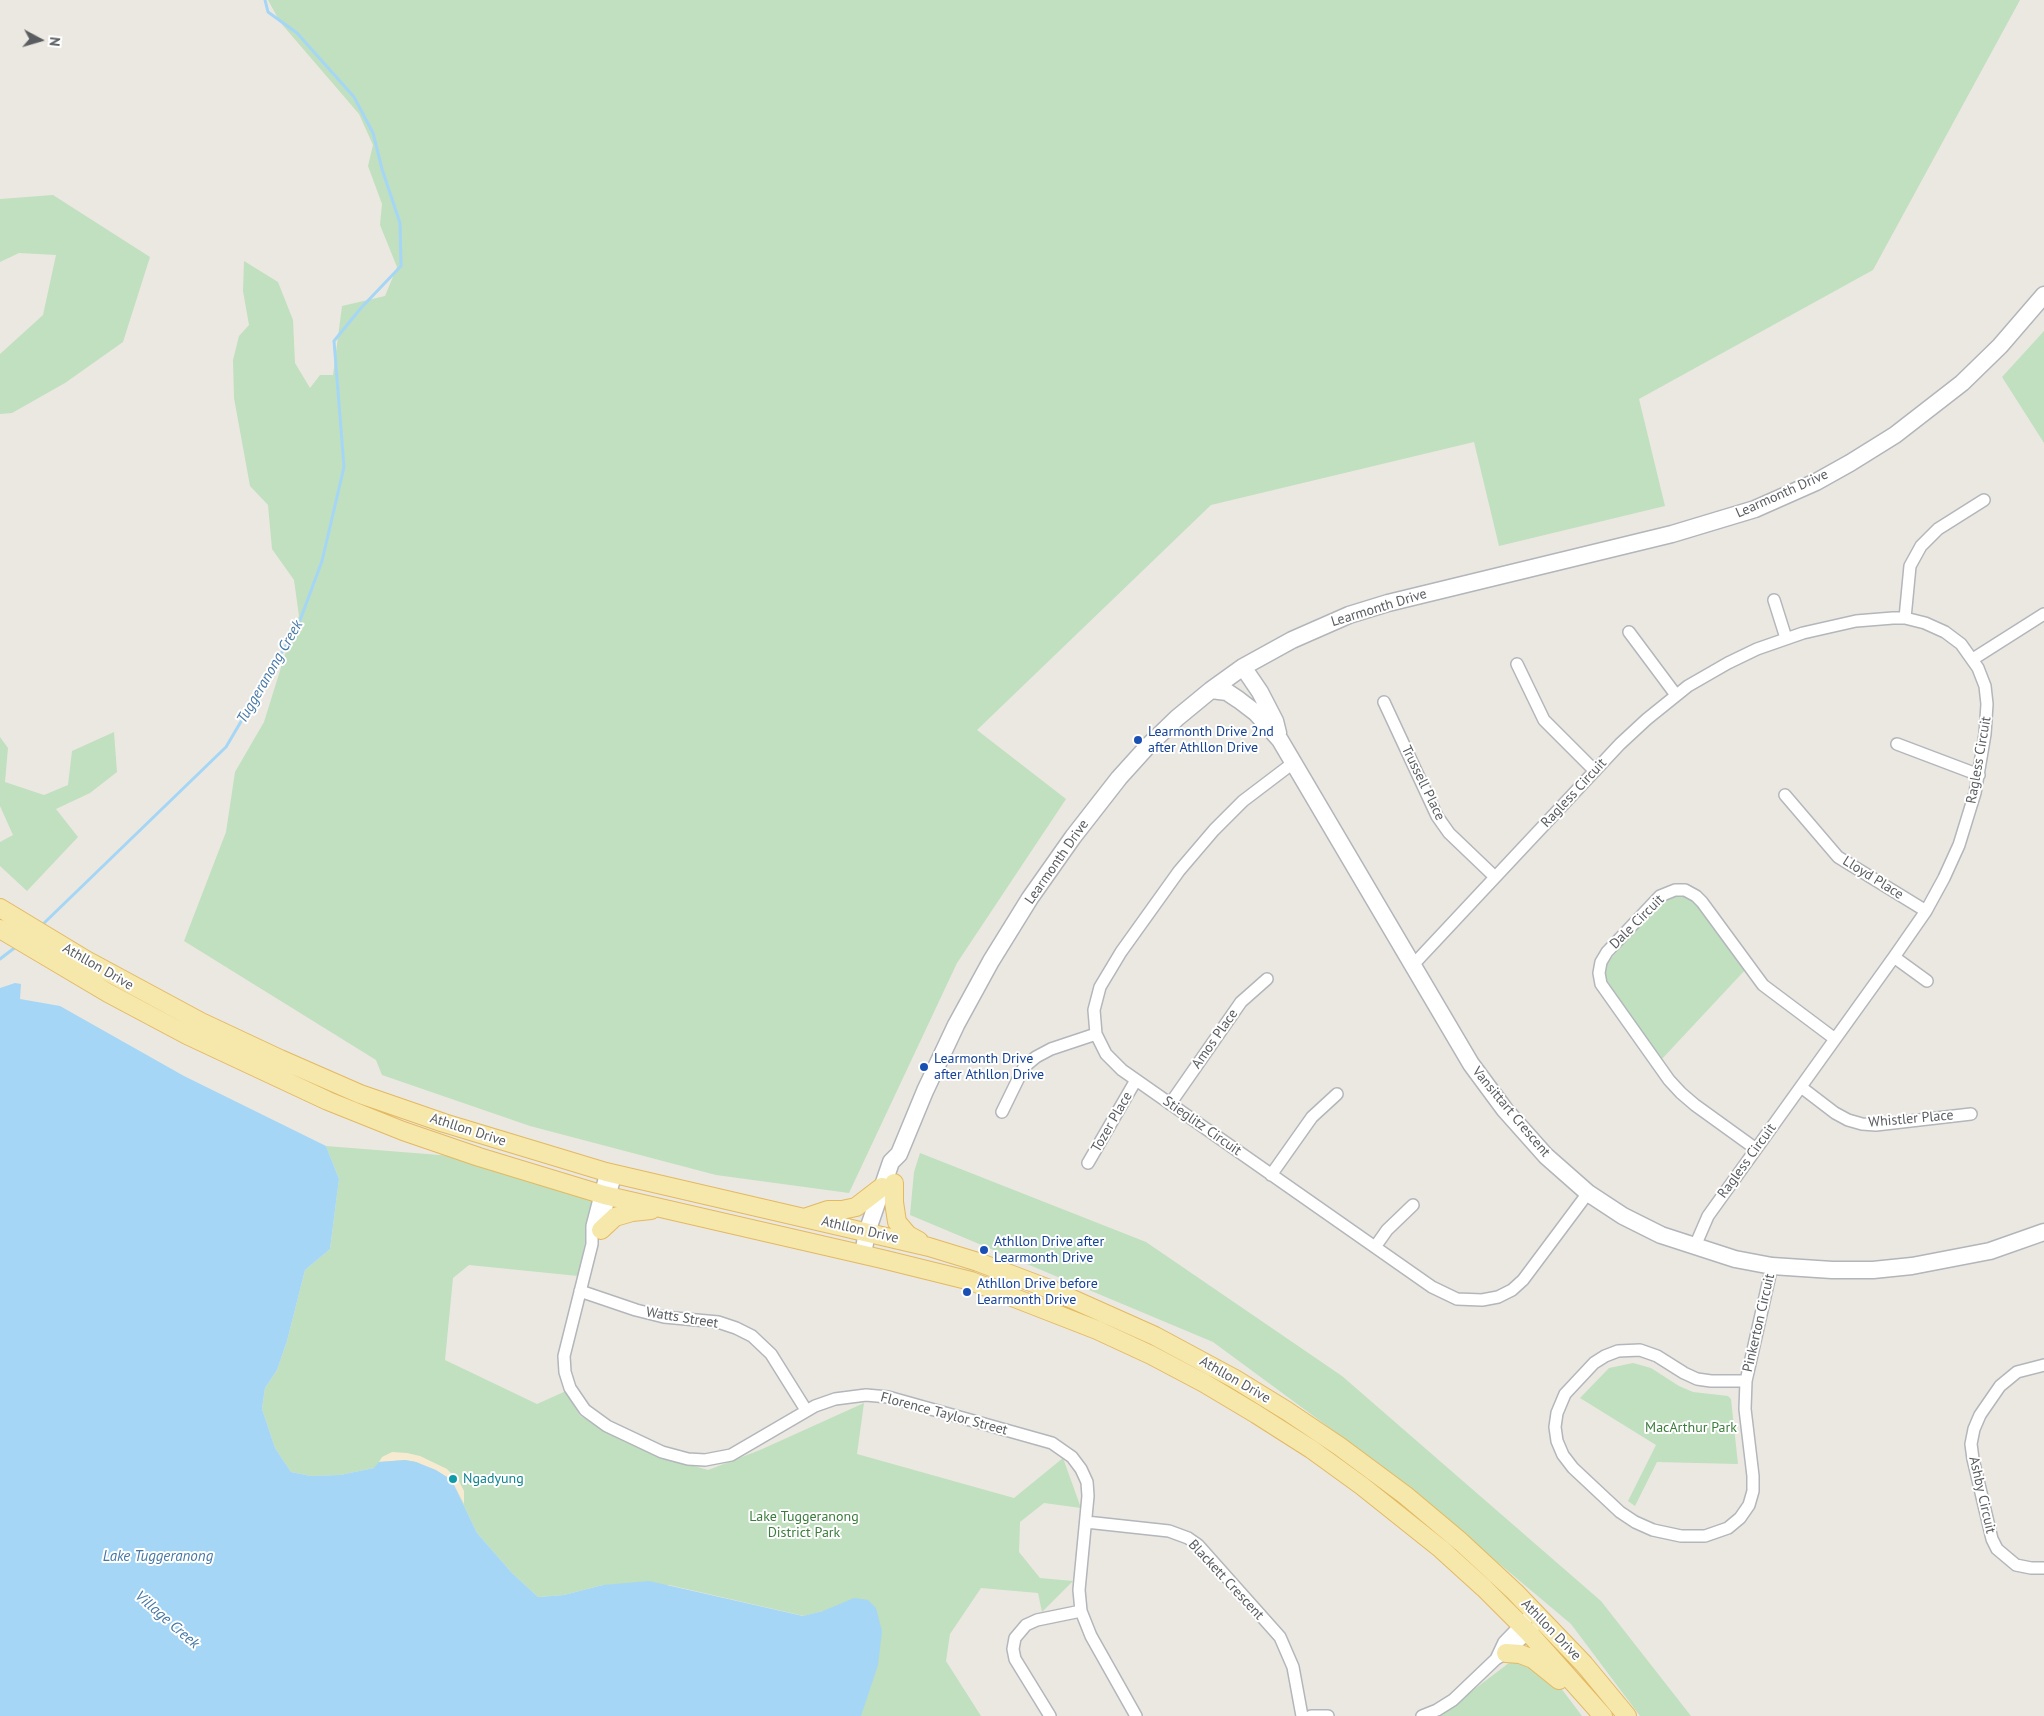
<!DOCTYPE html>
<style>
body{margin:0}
#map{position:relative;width:2044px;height:1716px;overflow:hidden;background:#ebe8e1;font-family:"PT Sans",sans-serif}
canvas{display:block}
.north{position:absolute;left:15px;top:15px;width:50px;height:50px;-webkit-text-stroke:4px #fff;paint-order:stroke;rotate:96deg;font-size:14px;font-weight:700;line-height:20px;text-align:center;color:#595d60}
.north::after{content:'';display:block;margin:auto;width:18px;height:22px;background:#595d60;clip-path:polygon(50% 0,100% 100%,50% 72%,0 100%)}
</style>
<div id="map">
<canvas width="2044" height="1716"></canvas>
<div class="north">N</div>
</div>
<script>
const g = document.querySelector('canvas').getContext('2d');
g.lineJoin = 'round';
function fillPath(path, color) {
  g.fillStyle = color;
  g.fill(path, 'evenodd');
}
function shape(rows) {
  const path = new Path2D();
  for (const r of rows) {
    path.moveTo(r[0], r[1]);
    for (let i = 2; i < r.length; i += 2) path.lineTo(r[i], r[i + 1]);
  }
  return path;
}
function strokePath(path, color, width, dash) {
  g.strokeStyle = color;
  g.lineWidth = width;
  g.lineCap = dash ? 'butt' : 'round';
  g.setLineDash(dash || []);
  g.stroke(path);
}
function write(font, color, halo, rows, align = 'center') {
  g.font = font + ' "PT Sans",sans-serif';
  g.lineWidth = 4;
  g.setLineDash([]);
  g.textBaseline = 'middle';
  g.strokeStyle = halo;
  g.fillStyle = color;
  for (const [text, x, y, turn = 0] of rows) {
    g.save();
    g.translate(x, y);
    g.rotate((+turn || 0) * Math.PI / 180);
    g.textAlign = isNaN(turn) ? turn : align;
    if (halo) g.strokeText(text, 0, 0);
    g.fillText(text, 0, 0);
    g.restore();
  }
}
fillPath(shape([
 [268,0,2020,0,1873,270,1639,399,1665,506,1499,546,1474,442,1211,505,977,730,1066,799,957,963,849,1193,716,1175,530,1126,382,1075,376,1060,184,941,226,832,235,772,264,722,292,632,299,616,294,580,272,549,268,505,250,486,234,398,233,360,239,336,249,325,243,291,244,261,278,282,293,320,295,363,310,388,320,375,333,375,342,306,385,296,397,267,380,225,382,204,368,166,373,145,359,114,280,22],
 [53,195,150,257,123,342,65,383,12,413,0,414,0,354,43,315,56,255,19,253,0,262,0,199],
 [2044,331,2044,443,2002,377],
 [114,732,117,772,90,793,56,809,78,837,27,891,0,866,0,842,13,835,0,806,0,737,8,748,5,782,44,795,68,785,72,751],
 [1684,895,1695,901,1746,969,1661,1060,1604,977,1607,963,1659,904,1673,897],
 [326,1146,452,1156,594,1199,578,1276,469,1265,453,1278,445,1360,537,1404,566,1391,580,1416,663,1457,708,1470,760,1450,864,1403,857,1454,1014,1498,1063,1458,1081,1508,1044,1503,1020,1522,1019,1552,1040,1578,1073,1581,1042,1612,1038,1593,981,1588,950,1634,946,1661,981,1716,861,1716,861,1713,823,1611,804,1616,669,1585,603,1585,564,1595,538,1597,512,1573,477,1533,454,1485,374,1468,340,1475,311,1476,291,1472,275,1448,262,1409,265,1388,277,1370,287,1341,305,1270,330,1249,339,1179],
 [920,1153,1146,1242,1342,1376,1601,1601,1691,1716,1640,1716,1571,1624,1395,1476,1213,1342,910,1215,914,1172],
 [1633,1363,1651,1368,1679,1386,1693,1392,1728,1396,1731,1399,1738,1464,1657,1462,1635,1506,1628,1501,1656,1445,1580,1398,1609,1368],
 [1530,1647,1582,1716,1439,1716]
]), '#c0e0bf');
fillPath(shape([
 [392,1452,407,1453,420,1456,447,1469,459,1481,464,1491,464,1504,454,1485,447,1477,416,1462,405,1460,379,1462,382,1457]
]), '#f6ebd1');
fillPath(shape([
 [15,983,21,984,20,999,60,1006,184,1076,326,1146,339,1179,330,1249,305,1270,287,1341,277,1370,265,1388,262,1409,275,1448,291,1472,311,1476,340,1475,374,1468,379,1462,405,1460,416,1462,436,1470,447,1477,454,1485,477,1533,512,1573,538,1597,564,1595,603,1585,649,1581,803,1616,823,1611,854,1598,868,1600,876,1608,882,1631,878,1665,861,1716,0,1716,0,988]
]), '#a5d6f6');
strokePath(shape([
 [41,926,226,747,299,623,322,561,344,467,334,341,361,308,401,266,400,223,382,169,373,133,354,97,297,33,268,12,265,0],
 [0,959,17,946]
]), '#a5d6f6', 3);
const street = shape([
 [1774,600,1786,638],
 [1905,618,1910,566,1921,546,1938,529,1984,500],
 [1629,632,1676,695],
 [1973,659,2044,614],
 [1517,664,1544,720,1595,771],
 [1384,702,1437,816,1449,833,1495,877],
 [1897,744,1979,775],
 [1293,763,1243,801,1214,830,1179,871,1121,952,1100,987,1094,1010,1096,1034,1106,1054,1122,1070,1432,1287,1457,1299,1482,1300,1498,1297,1512,1290,1523,1280,1588,1193],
 [1785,795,1838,857,1926,911],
 [1894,957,1927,981],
 [1412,966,1620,744,1647,719,1688,686,1728,663,1757,649,1803,633,1856,621,1893,618,1905,618,1925,623,1945,632,1961,644,1978,668,1985,686,1987,704,1985,734,1975,793,1959,845,1944,878,1926,911,1894,957,1708,1216,1695,1246],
 [1801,1087,1835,1113,1848,1120,1862,1124,1876,1125,1971,1114],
 [1170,1104,1241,1002,1267,979],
 [1002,1112,1024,1067,1036,1057,1051,1049,1096,1034],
 [1756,1149,1695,1105,1681,1093,1669,1080,1601,984,1599,973,1601,962,1607,952,1660,896,1675,890,1685,890,1696,896,1702,902,1763,985,1835,1039],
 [1088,1163,1136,1080],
 [606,1172,592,1226,592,1244,564,1356,565,1372,570,1388,585,1410,607,1426,662,1452,688,1459,705,1460,731,1455,815,1406,835,1399,866,1395,888,1397,1052,1443,1072,1457,1081,1469,1087,1482,1088,1496,1079,1590,1081,1611,1091,1636,1136,1716],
 [1271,1175,1312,1117,1337,1094],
 [601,1228,616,1174],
 [1375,1247,1387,1230,1413,1205],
 [580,1291,636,1310,664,1317,718,1322,736,1328,752,1336,771,1354,806,1410],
 [2044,1365,2017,1372,2000,1386,1980,1415,1974,1429,1971,1444,1973,1459,1992,1539,1997,1549,2016,1565,2031,1568,2044,1568],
 [1746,1381,1711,1381,1697,1379,1684,1373,1657,1356,1640,1350,1618,1351,1605,1356,1594,1363,1565,1394,1557,1413,1555,1427,1557,1441,1563,1455,1573,1468,1620,1512,1635,1522,1653,1530,1681,1536,1705,1536,1728,1528,1740,1518,1749,1505,1753,1491,1753,1476,1745,1409,1746,1381,1772,1266],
 [1086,1522,1169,1531,1188,1538,1198,1545,1280,1637,1293,1667,1302,1716],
 [1496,1659,1504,1642,1534,1611],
 [1050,1716,1015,1659,1013,1649,1015,1638,1026,1625,1037,1620,1081,1611],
 [1311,1716,1328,1716],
 [1422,1716,1437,1710,1453,1700,1496,1659,1506,1653,1533,1629]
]);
const secondary = shape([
 [1243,667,1260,692,1275,721,1278,733],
 [1211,690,1227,692,1239,700,1256,713,1280,740,1471,1064,1505,1110,1546,1156,1588,1193,1623,1216,1661,1235,1735,1259,1772,1266,1832,1270,1873,1270,1912,1266,1990,1251,2044,1232],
 [863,1254,867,1232,891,1162,899,1154,925,1091,956,1025,991,961,1030,898,1073,837,1119,778,1147,747,1177,718,1211,690,1243,667,1292,640,1349,615,1388,603,1672,534,1755,509,1816,482,1850,463,1895,435,1962,383,2000,346,2044,295]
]);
const primary = shape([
 [0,908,86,960,201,1022,280,1059,360,1094,444,1123,606,1172,929,1247,978,1262,1052,1290,1155,1336,1235,1379,1287,1411,1339,1446,1405,1495,1461,1542,1515,1592,1584,1664,1627,1716],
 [0,929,108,993,187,1035,328,1101,403,1131,479,1157,604,1195,882,1259,971,1281,1097,1330,1151,1355,1204,1383,1256,1414,1311,1449,1362,1486,1441,1549,1484,1588,1529,1633,1603,1716],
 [894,1183,894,1202,897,1222,908,1235,919,1241],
 [807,1217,828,1210,842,1210,856,1207,882,1187],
 [601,1230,615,1217,632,1212,651,1210],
 [1506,1653,1520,1654,1533,1659,1559,1680]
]);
strokePath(street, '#b3b6ba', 14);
strokePath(secondary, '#b2b5ba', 19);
strokePath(primary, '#e3b962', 20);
strokePath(street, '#fff', 11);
strokePath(secondary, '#fff', 16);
strokePath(primary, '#f6e7aa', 18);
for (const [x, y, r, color] of [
 [1138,740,5,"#1a4fb4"],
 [924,1067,5,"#1a4fb4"],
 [984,1250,5,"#1a4fb4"],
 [967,1292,5,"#1a4fb4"],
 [453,1479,5,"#0f9aa8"]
]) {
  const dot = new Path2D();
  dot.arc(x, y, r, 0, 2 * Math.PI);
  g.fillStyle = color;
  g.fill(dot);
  strokePath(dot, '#fff', 2);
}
write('14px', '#595d60', '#fff', [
 ["Learmonth Drive",1782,494,-24],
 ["Learmonth Drive",1379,608,-17],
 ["Ragless Circuit",1979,760,-80],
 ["Trussell Place",1423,783,64],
 ["Ragless Circuit",1574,793,-47],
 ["Learmonth Drive",1057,862,-55],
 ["Lloyd Place",1873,878,32],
 ["Dale Circuit",1637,922,-45],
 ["Athllon Drive",98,967,30],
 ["Amos Place",1215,1039,-55],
 ["Vansittart Crescent",1511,1112,50],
 ["Whistler Place",1911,1119,-5],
 ["Tozer Place",1112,1122,-60],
 ["Stieglitz Circuit",1202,1126,35],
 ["Athllon Drive",468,1130,18],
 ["Ragless Circuit",1747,1161,-54],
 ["Athllon Drive",860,1230,13],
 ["Watts Street",682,1318,9],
 ["Pinkerton Circuit",1759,1323,-77],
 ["Athllon Drive",1235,1380,30],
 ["Florence Taylor Street",944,1414,15],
 ["Ashby Circuit",1982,1495,77],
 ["Blackett Crescent",1226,1580,47],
 ["Athllon Drive",1551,1630,46]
]);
write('14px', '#164399', '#fff', [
 ["Learmonth Drive 2nd",1148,732],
 ["after Athllon Drive",1148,748],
 ["Learmonth Drive",934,1059],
 ["after Athllon Drive",934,1075],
 ["Athllon Drive after",994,1242],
 ["Learmonth Drive",994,1258],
 ["Athllon Drive before",977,1284],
 ["Learmonth Drive",977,1300]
], 'left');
write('14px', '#3b7d3c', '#fff', [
 ["MacArthur Park",1691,1428],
 ["Lake Tuggeranong",804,1517],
 ["District Park",804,1533]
]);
write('14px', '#0d838f', '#fff', [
 ["Ngadyung",463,1479]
], 'left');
write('italic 15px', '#4678a6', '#fff', [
 ["Tuggeranong Creek",270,672,-60],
 ["Lake Tuggeranong",158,1557],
 ["Village Creek",167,1620,41]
]);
</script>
